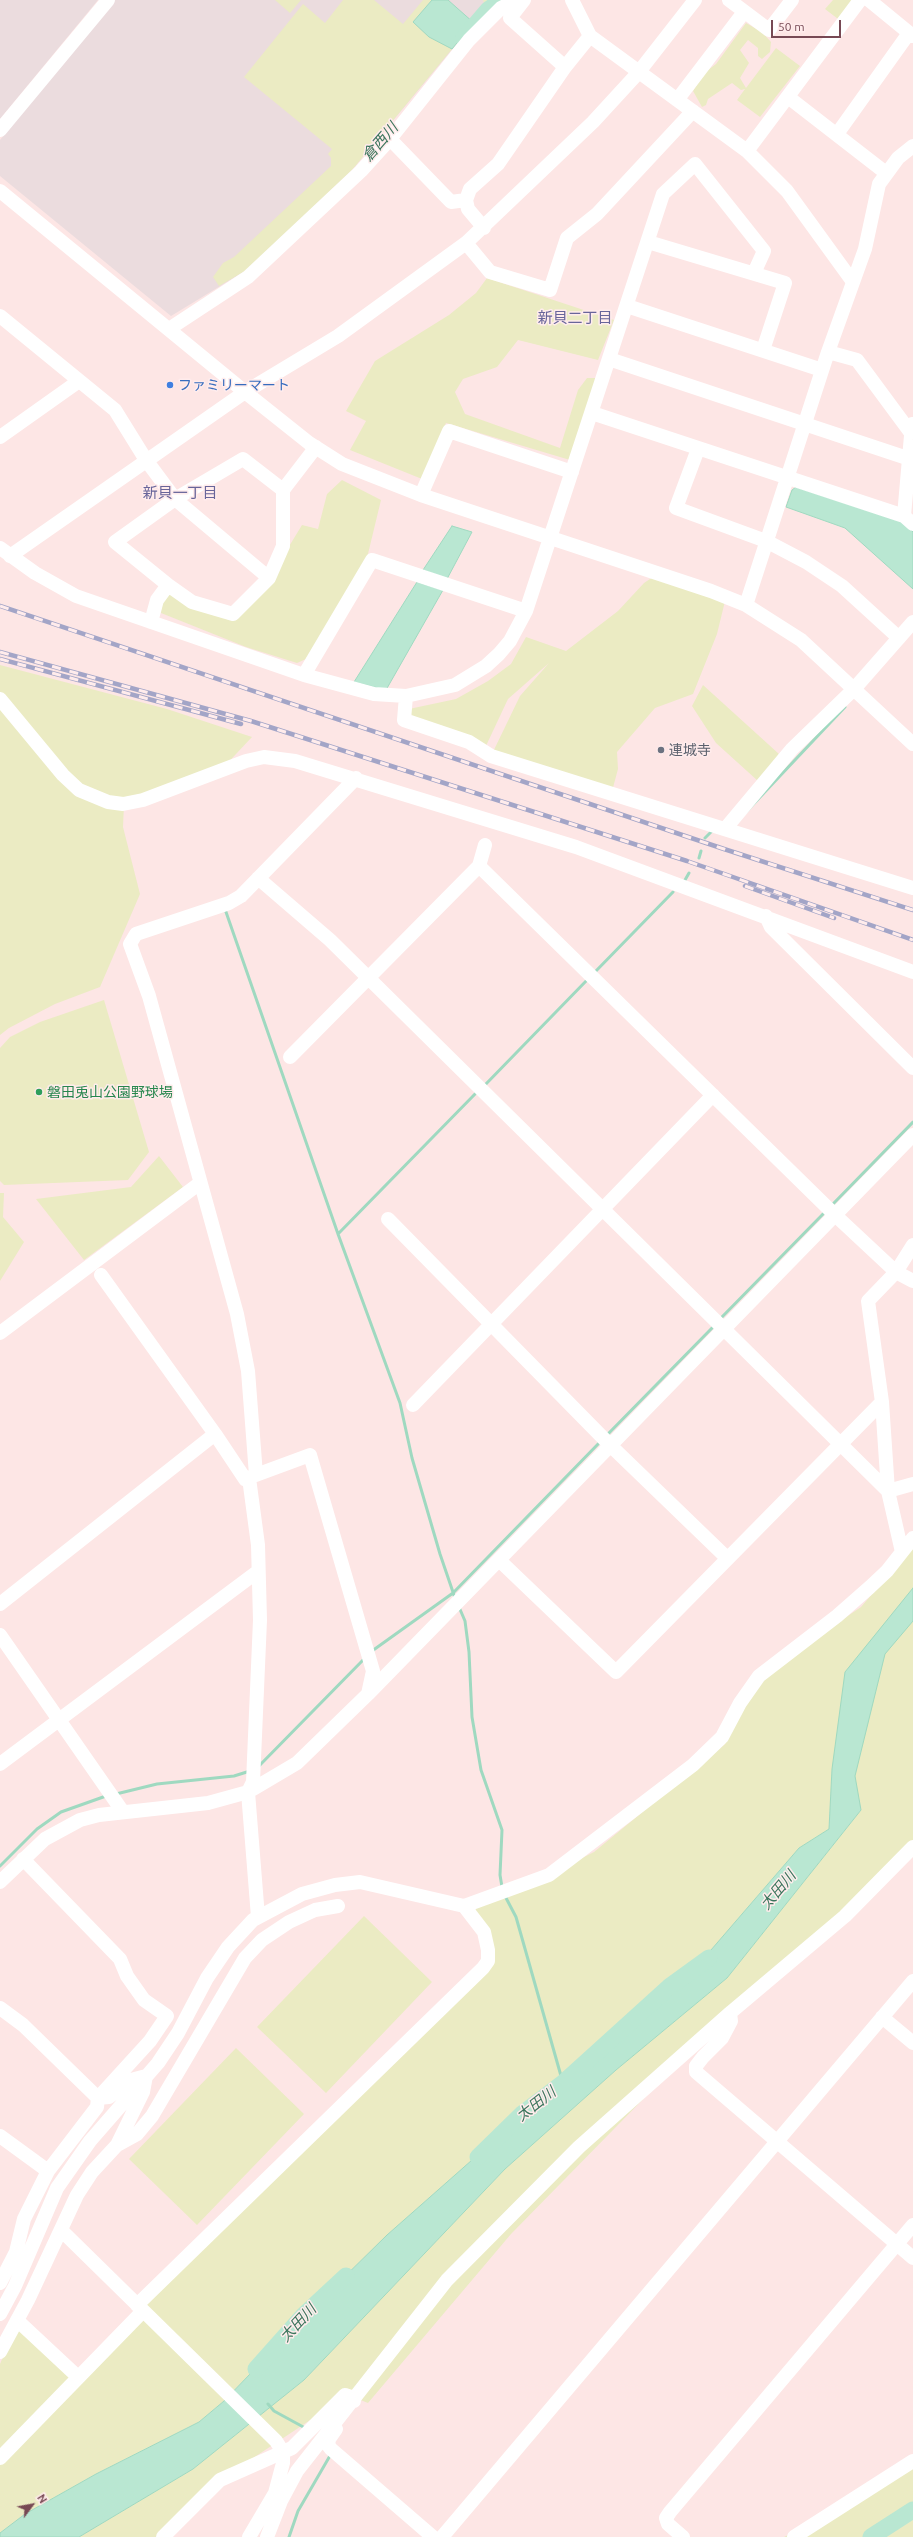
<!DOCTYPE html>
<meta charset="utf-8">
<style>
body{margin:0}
#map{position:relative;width:913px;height:2537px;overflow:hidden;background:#fde6e5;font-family:Ubuntu,sans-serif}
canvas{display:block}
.north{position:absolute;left:12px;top:2485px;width:40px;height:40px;-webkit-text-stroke:3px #ffecec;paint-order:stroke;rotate:58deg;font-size:11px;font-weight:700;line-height:16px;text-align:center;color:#774954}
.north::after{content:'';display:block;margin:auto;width:14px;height:18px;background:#774954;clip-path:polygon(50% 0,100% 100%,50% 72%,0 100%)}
.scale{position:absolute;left:771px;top:20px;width:70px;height:18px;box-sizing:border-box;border:2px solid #774954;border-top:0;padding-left:5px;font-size:12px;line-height:14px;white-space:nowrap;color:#774954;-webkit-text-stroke:3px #ffecec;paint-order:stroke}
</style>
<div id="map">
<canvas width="913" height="2537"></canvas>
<div class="north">N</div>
<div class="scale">50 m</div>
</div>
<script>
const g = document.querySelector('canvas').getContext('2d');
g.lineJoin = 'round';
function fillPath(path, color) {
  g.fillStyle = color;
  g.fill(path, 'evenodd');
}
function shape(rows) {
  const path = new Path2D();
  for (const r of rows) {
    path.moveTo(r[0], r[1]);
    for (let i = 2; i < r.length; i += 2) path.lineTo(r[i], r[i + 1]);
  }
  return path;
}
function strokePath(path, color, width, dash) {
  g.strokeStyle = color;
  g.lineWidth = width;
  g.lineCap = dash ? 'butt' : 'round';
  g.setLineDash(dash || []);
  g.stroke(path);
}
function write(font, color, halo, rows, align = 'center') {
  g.font = font + ' Ubuntu,"Noto Sans JP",sans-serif';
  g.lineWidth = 3;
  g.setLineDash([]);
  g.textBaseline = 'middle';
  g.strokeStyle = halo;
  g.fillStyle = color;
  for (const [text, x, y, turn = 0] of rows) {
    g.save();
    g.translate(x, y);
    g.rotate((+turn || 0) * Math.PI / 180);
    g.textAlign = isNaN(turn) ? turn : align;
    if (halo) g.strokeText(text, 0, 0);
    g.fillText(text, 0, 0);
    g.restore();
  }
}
fillPath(shape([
 [0,0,98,0,0,119],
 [115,0,498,0,474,23,352,170,245,271,171,316,0,176,0,140]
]), '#ebdcde');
fillPath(shape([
 [275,0,301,0,290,13],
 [343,0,374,0,403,24,423,0,432,0,413,22,429,37,452,49,352,170,245,271,219,286,213,277,223,263,234,257,331,166,331,158,328,154,332,149,244,77,303,4,325,23],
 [483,0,498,0,486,9],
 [833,0,853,0,838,19,825,9],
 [746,23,762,32,771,42,770,52,762,59,758,56,758,48,748,40,740,50,749,63,740,78,746,88,776,48,800,66,760,117,737,100,745,89,741,90,732,83,708,99,706,105,702,107,693,91,704,73,716,64],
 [487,278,614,320,598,360,518,340,497,367,463,379,455,392,465,414,560,448,578,390,587,378,596,378,570,460,446,423,422,479,350,450,366,421,346,411,375,361,449,315,476,293],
 [342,480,381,500,367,558,306,659,297,663,246,647,161,613,162,599,170,591,188,605,233,621,275,580,288,548,302,525,318,529,327,494],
 [659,573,726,597,717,634,693,694,655,708,617,752,618,769,611,795,491,756,520,696,549,663,508,699,485,748,412,716,409,709,456,699,488,681,511,664,526,637,566,651,618,611,644,583],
 [0,665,167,709,252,737,221,770,124,804,123,827,140,894,100,987,55,1004,9,1028,0,1035],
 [703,685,779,754,758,781,716,743,692,706],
 [104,1000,149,1152,128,1180,4,1185,0,1181,0,1048,10,1037,40,1022],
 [159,1156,183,1187,84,1260,36,1199,131,1187],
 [0,1193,4,1193,3,1217,24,1242,0,1281],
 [913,1546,913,1840,868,1895,713,2028,511,2234,368,2403,348,2395,220,2480,158,2537,79,2537,193,2469,304,2380,505,2169,616,2070,727,1978,861,1810,832,1769,829,1829,799,1848,692,1972,540,2100,387,2235,329,2292,224,2401,199,2422,96,2474,25,2514,0,2533,0,2364,18,2321,77,2376,222,2223,488,1961,474,1903,536,1881,594,1852,725,1744,759,1676,861,1607],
 [364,1916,432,1982,326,2093,257,2027],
 [236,2048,304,2114,197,2225,129,2159],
 [913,2458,913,2537,784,2537,841,2508]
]), '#ebebc3');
const water = shape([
 [432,0,448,0,474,23,452,49,429,37,413,22,432,0],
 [796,487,903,522,913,532,913,589,845,528,786,507,792,490,796,487],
 [452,526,472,532,447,579,423,570,452,526],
 [417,582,443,590,386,690,354,682,417,582],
 [913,1588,913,1621,885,1654,855,1776,861,1810,727,1978,616,2070,505,2169,304,2380,193,2469,79,2537,0,2537,0,2533,25,2514,96,2474,199,2422,224,2401,329,2292,387,2235,540,2100,692,1972,799,1848,829,1829,832,1769,845,1672,913,1588]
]);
fillPath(water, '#b9e7d2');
strokePath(water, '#9fd9c0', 1);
strokePath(shape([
 [745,813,845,707],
 [705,838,713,830],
 [699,858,701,851],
 [685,880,689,873],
 [226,912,338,1234,400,1403,412,1458,440,1554,455,1598],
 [594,973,673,892],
 [484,1086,588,979],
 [832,1205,913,1122],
 [338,1234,476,1093],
 [720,1319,825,1212],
 [607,1435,713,1327],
 [459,1607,465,1621,469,1652,472,1717,481,1770,502,1830,500,1875,502,1887],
 [372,1651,453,1593,601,1441],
 [258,1767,365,1658],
 [116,1794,157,1784,234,1776,250,1771],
 [0,1866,37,1829,61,1812,106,1796],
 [505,1896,516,1917,563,2083],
 [268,2404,274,2411,307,2429],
 [289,2537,298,2511,331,2454]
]), '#9fd9c0', 3);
strokePath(shape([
 [464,38,488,10,502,0],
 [478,2157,522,2114,563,2083,669,1987,709,1958],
 [256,2369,304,2315,346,2276],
 [871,2537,913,2510]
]), '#b9e7d2', 17);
strokePath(shape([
 [524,0,510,18,565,67],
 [572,0,590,36,747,151,787,191,853,282],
 [729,0,769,30,792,0],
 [869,0,913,36],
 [788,97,886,173],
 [677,100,744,12],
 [0,130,108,0],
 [837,134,909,33],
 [390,139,451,202,466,200],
 [747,151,860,0],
 [0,191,245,392,309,443,342,464,421,495,711,591,746,605,801,640,913,744],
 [484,228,468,209,466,200,470,189,498,164,565,67,590,36],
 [648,242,785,283,763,350],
 [466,243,490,272,550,290,567,238,597,214,693,111],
 [627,306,822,370],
 [0,316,115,410,146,460,175,499,115,542,168,585,157,600,151,622],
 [169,329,248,277,361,171,390,139,469,40,501,8,516,0],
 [828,352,857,360,911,433],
 [609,359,910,459],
 [592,413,904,516,913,524],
 [0,437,79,381],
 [698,449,676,508,766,541,806,562,842,586,899,638],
 [421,495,449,431,572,472],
 [904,516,912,424],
 [0,548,35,573,76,596,304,675,374,694,406,696,455,685,486,666,499,654,510,641,526,611,663,194,695,164,764,251,754,273],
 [10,556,245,392,338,336,466,243,593,122,638,73,695,0],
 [269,578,175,499,243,459,283,490],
 [168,585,192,602,233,614,269,578,283,546,283,490,316,447],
 [746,605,828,352,865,249,879,184,898,158,913,146],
 [304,675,372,560,526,611],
 [406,696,404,720,469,742,491,756,913,888],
 [0,699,63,775,79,790,108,802,123,804,143,800,246,761,264,757,295,761,576,847,913,972],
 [725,829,792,749,854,689,913,622],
 [479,866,835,1215,896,1272,913,1281],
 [258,878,330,940,888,1491,913,1484],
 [766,916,771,927,913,1068],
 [290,1057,479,866,485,845],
 [388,1219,610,1445,727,1558],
 [101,1275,215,1434,245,1479,310,1455,373,1671,368,1694],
 [0,1333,200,1183],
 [413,1405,713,1095],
 [256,1475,248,1371,237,1314,149,996,130,944,136,934,229,903,241,896,356,778],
 [249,1478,258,1545,260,1620,253,1782,248,1792,258,1917],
 [902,1552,888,1491,882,1402,868,1301,896,1272,913,1245],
 [499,1560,616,1672,882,1402],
 [0,1604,215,1434],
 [0,1635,123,1812],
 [0,1764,257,1572],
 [0,1882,45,1839,80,1820,99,1815,208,1803,248,1792,297,1763,368,1694,913,1135],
 [464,1906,549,1875,693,1765,722,1737,740,1703,759,1676,837,1616,870,1587,887,1571,913,1538],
 [0,2008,23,2025,98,2098,109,2097,131,2080,146,2076,143,2092,117,2145,92,2172,77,2195,28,2300,0,2352],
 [730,2013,731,2021,722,2038,703,2057,696,2066,696,2072,913,2258],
 [882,2017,913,2043],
 [0,2136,48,2171],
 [117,2145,137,2134,152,2116,245,1958,262,1940,289,1922,315,1910,338,1906],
 [61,2230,276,2441,283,2452,283,2463,275,2493,249,2537],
 [0,2283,16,2252,24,2219,48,2171,97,2107,98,2098,150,2041,167,2016,144,2000,127,1976,120,1959,23,1859],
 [0,2314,15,2286,57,2188,90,2141,158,2063,178,2033,207,1978,228,1947,253,1920,302,1894,335,1885,360,1882,464,1906,484,1932,488,1950,488,1961,483,1968,137,2305],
 [18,2321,78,2377],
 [336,2429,329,2439,328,2445,331,2449,433,2537],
 [0,2458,143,2311],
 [163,2537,220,2480,292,2448,345,2395,354,2398,354,2401],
 [267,2537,281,2501,297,2471,447,2280,579,2147,730,2013,845,1916,913,1847],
 [442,2537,913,1981],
 [683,2537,668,2524,666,2518,670,2512,913,2225],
 [794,2537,913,2461]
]), '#fff', 14);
const rail = shape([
 [0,606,724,849,913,910],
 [0,652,251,721,687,861,913,940],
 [0,659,241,724],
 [745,886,834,918]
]);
strokePath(rail, '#a3a5c7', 4.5);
strokePath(rail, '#ffecec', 3, [9]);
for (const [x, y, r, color] of [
 [170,385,4,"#3f7fe0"],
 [661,750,4,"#6b7280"],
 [39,1092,4,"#2e9e5b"]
]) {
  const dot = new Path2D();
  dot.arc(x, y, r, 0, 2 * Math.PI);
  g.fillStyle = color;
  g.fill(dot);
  strokePath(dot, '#ffecec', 1.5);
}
write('14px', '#366cbe', '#ffecec', [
 ["ファミリーマート",178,385]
], 'left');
write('14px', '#5b616d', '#ffecec', [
 ["連城寺",669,750]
], 'left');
write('14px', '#27864d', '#ffecec', [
 ["磐田兎山公園野球場",47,1092]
], 'left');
write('italic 15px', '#3a755c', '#ffecec', [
 ["倉西川",380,142,-49],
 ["太田川",778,1890,-50],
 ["太田川",536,2104,-38],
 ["太田川",298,2323,-47]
]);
write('15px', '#68659a', '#ffecec', [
 ["新貝二丁目",575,318],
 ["新貝一丁目",180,493]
]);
</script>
